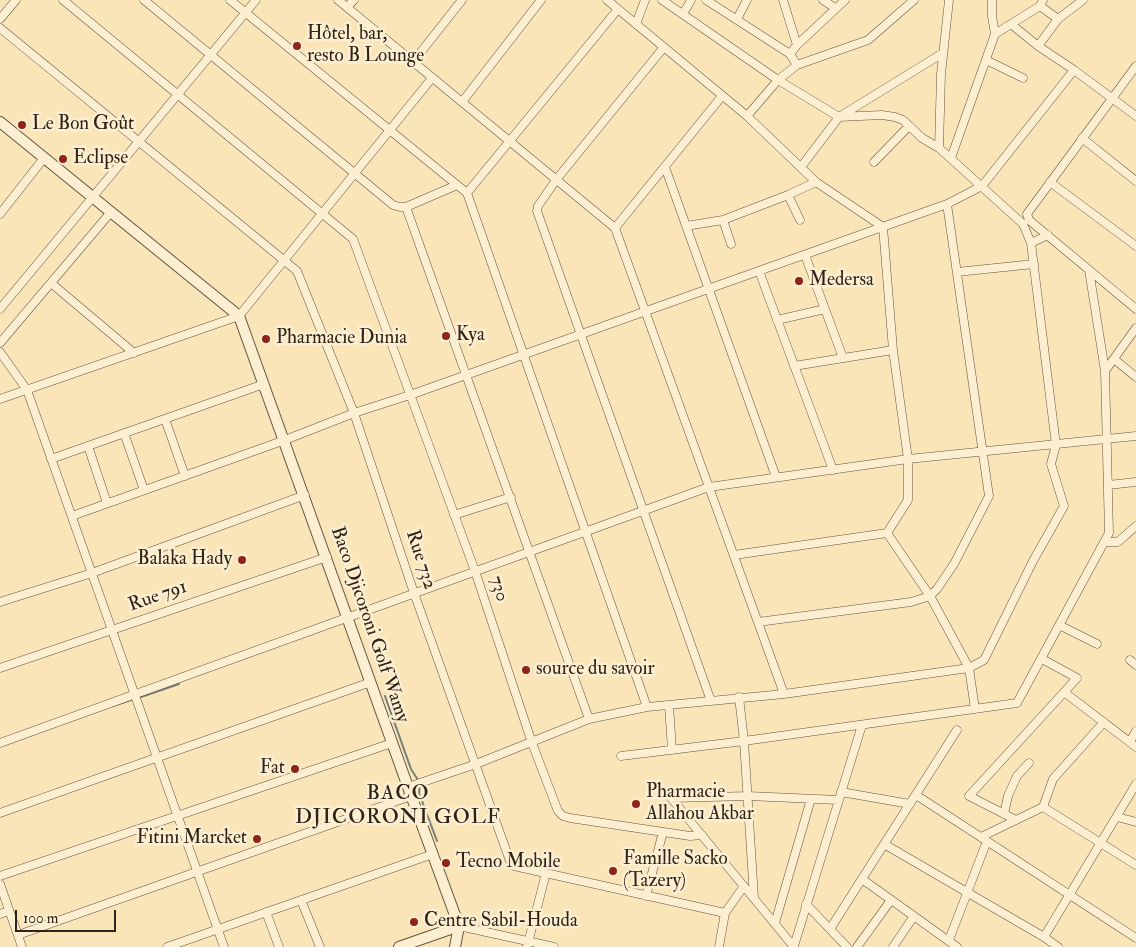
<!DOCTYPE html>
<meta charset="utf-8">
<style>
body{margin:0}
#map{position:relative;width:1136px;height:947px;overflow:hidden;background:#fae5b8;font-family:"IM FELL Double Pica",serif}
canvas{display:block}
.scale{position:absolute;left:15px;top:910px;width:101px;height:22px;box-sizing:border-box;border:2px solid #2f2318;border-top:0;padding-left:6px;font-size:15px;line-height:18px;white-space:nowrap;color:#2f2318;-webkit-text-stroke:4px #fceed1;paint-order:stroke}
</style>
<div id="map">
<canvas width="1136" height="947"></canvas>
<div class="scale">100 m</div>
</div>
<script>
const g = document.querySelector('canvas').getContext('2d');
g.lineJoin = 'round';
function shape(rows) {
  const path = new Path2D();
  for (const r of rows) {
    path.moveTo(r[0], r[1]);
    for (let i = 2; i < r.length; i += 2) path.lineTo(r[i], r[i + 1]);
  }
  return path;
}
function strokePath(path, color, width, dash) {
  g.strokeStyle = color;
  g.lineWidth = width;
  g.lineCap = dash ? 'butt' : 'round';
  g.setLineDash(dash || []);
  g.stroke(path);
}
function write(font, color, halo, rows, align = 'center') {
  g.font = font + ' "IM FELL Double Pica",serif';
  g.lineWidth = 5;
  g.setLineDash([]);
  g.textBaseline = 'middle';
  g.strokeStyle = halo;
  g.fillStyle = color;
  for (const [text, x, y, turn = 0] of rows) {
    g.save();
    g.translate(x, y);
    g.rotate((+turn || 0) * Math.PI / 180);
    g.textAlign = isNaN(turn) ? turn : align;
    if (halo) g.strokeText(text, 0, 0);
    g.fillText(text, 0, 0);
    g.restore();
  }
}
strokePath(shape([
 [385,696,411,769,418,780],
 [138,698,179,684],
 [113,706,134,699],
 [420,784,419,793,437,841]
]), '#747f79', 2);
const minor = shape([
 [63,0,353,239,475,571,532,743,558,811,563,816,570,818,690,836,702,835],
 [144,0,393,205,400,207,406,207,457,185],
 [230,0,467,193,647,707],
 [338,0,615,228,784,694],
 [607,0,747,116,816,182,883,227],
 [662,0,778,80,839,117,943,53],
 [706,0,790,54],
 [783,0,797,45,790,54,797,65],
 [823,0,835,8],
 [992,0,992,16,995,34],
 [1040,6,1058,19],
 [347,7,354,0],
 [683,14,691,0],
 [0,19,16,0],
 [737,19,747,0],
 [636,24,645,0],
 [0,28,297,271,354,413,414,593,510,861,514,866,725,913],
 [797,45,845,0],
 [1038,46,1058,19,1083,0],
 [664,47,556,180,538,206,537,211,711,701],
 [986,60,1023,78],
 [413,62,462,0],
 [1136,66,1027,214,1029,220,1136,309],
 [1074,70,1136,116],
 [462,102,541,0],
 [747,116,778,80,797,65,868,40,914,0],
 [1082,138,1136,181],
 [951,158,995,34,1040,6,1043,0],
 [874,162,909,126],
 [665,167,776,477],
 [801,167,839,117,882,115,895,117,903,120,922,138,939,148],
 [1050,182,1136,246],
 [467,193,618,9],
 [788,195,800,220],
 [406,207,589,719],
 [0,214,44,158],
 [723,220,731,244],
 [686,226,723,220,788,195,816,182],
 [615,228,722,96],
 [1031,243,1048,235],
 [805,255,843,358],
 [759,271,833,470],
 [957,272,1034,264],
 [51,283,134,353],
 [0,309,256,0],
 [777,320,825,309],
 [0,343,111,212],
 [0,352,27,390,224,947],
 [1114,359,1136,377],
 [794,366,893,350],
 [1105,371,1136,328],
 [0,399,239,316,432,78],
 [165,419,185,476],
 [124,433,144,490],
 [88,446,107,503],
 [51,459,264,384],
 [1108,485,1136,482],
 [454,515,511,497],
 [72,516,285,440,354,413,410,395,947,204,982,186,1074,70,1038,46,1011,24],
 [887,533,930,596,969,668,975,709],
 [1104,542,1118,542,1136,526],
 [734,555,887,533,908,500,908,459,893,350,883,227],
 [0,602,92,573,305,495],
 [758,622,911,602,930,596,937,589,954,564,989,496,947,204],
 [1061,626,1097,644],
 [1130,660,1136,665],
 [0,668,327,557],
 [1064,692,1136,747],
 [739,697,744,741,754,898],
 [669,705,672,750],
 [1130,742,1136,731],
 [0,743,709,487,908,459,1136,436],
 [621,756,744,741,1017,703,1109,533,1105,371,1089,270],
 [408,787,476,764,589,719,647,707,784,694,969,668,984,660,1033,561,1064,506,1051,464,1056,445,1031,243,1023,224,939,148,941,74,949,0],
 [841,792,910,804],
 [916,795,1136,938],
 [671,798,794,947],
 [671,798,748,796,839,800],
 [1043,807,1136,865],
 [0,813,371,682],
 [1004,814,1008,796,1017,776,1029,763],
 [1117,817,1136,822],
 [1016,820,969,796,1077,678,1042,659],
 [981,837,1043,807,1053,779,1104,722],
 [884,844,1044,937,1058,947],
 [0,876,392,743],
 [862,879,957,947],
 [0,884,22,947],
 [646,896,663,832],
 [301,900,320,947],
 [806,904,847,947],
 [266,912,279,947],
 [0,914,9,911],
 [775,923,811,799],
 [459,926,554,947],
 [830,929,957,730],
 [18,935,411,796],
 [1044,937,1136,784],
 [949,940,987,841],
 [794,946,862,725],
 [167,947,433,854],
 [527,947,546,873],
 [719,947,725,913,744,886],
 [857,947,891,900],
 [893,947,914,916]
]);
const tertiary = shape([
 [0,122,239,316,408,787,459,926,455,947],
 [399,947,459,926]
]);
strokePath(minor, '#625440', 9);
strokePath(tertiary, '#625440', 12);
strokePath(minor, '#fceed1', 8);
strokePath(tertiary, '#fceed1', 10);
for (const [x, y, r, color] of [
 [297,46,5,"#8f2418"],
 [22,125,5,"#8f2418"],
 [63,159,5,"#8f2418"],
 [799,281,5,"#8f2418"],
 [446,336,5,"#8f2418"],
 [266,339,5,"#8f2418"],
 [242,560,5,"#8f2418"],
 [526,670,5,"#8f2418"],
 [295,769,5,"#8f2418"],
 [636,804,5,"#8f2418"],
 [257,839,5,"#8f2418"],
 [446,863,5,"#8f2418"],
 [613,871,5,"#8f2418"],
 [414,922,5,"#8f2418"]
]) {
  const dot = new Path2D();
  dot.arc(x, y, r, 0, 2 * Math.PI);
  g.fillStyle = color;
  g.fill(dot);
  strokePath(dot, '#fceed1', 2);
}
write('19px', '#2f2318', '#fceed1', [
 ["Hôtel, bar,",307,35],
 ["resto B Lounge",307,57],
 ["Le Bon Goût",32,125],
 ["Eclipse",73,159],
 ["Medersa",809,281],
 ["Kya",456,336],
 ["Pharmacie Dunia",276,339],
 ["Balaka Hady",232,560,"right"],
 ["source du savoir",536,670],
 ["Fat",285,769,"right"],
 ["Pharmacie",646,793],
 ["Allahou Akbar",646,815],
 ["Fitini Marcket",247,839,"right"],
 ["Famille Sacko",623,860],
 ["(Tazery)",623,882],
 ["Tecno Mobile",456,863],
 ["Centre Sabil-Houda",424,922]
], 'left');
write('19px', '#2f2318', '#fceed1', [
 ["Rue 732",420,560,72],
 ["730",498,589,72],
 ["Rue 791",158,597,-19],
 ["Baco Djicoroni Golf Wamy",369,625,71]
]);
g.letterSpacing = '1px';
write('21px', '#2f2318', '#fceed1', [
 ["BACO",398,794],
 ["DJICORONI GOLF",398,818]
]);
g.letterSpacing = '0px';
</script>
